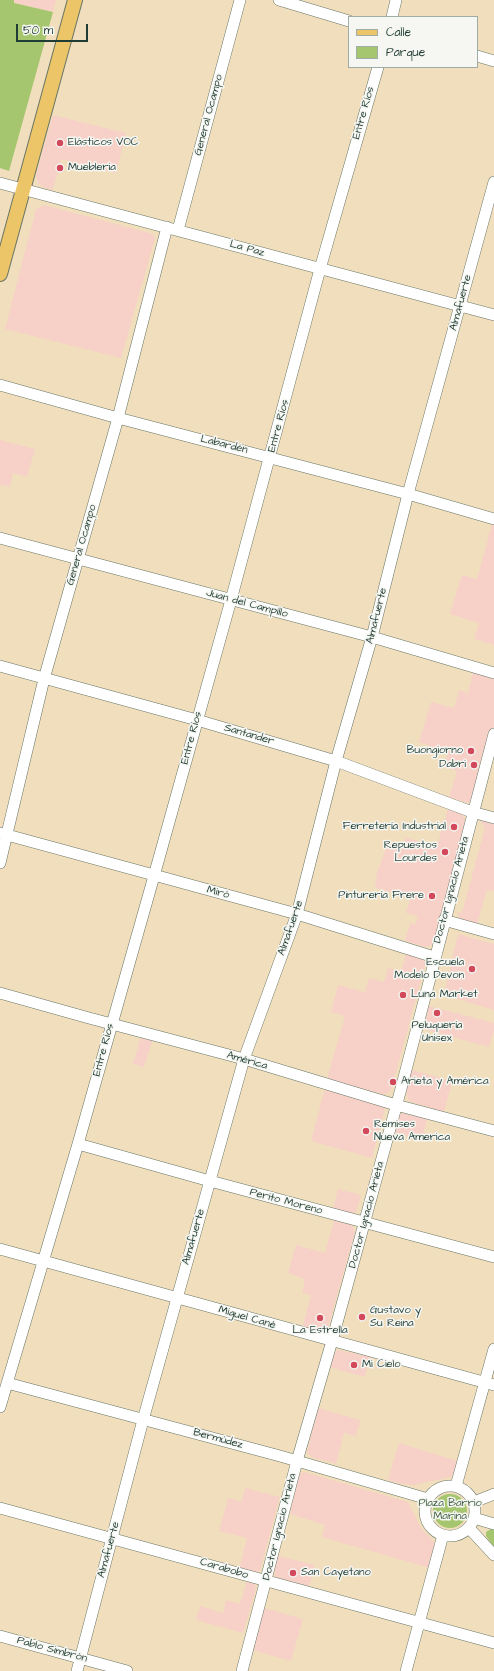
<!DOCTYPE html>
<meta charset="utf-8">
<style>
body{margin:0}
#map{position:relative;width:494px;height:1671px;overflow:hidden;background:#f0debd;font-family:"Architects Daughter",sans-serif}
canvas{display:block}
.legend{position:absolute;left:348px;top:16px;width:130px;height:52px;box-sizing:border-box;background:#f6f6f2;border:1px solid #a0aca6;margin:0;padding:5px 7px;list-style:none;font-size:12px;color:#1f3d34}
.legend li{display:flex;align-items:center;gap:8px;height:20px}
.legend b{width:20px;border:1px solid #a0aca6}
.scale{position:absolute;left:16px;top:24px;width:72px;height:18px;box-sizing:border-box;border:2px solid #1f3d34;border-top:0;padding-left:5px;font-size:12px;line-height:14px;white-space:nowrap;color:#1f3d34;-webkit-text-stroke:3px #f6f6f2;paint-order:stroke}
</style>
<div id="map">
<canvas width="494" height="1671"></canvas>
<ul class="legend">
<li><b style="height:5px;background:#edc569"></b>Calle</li>
<li><b style="height:11px;background:#a5c66f"></b>Parque</li>
</ul>
<div class="scale">50 m</div>
</div>
<script>
const g = document.querySelector('canvas').getContext('2d');
g.lineJoin = 'round';
function fillPath(path, color) {
  g.fillStyle = color;
  g.fill(path, 'evenodd');
}
function shape(rows) {
  const path = new Path2D();
  for (const r of rows) {
    if (r.length === 3) {
      path.moveTo(r[0] + r[2], r[1]);
      path.arc(r[0], r[1], r[2], 0, 2 * Math.PI);
      continue;
    }
    path.moveTo(r[0], r[1]);
    for (let i = 2; i < r.length; i += 2) path.lineTo(r[i], r[i + 1]);
  }
  return path;
}
function strokePath(path, color, width, dash) {
  g.strokeStyle = color;
  g.lineWidth = width;
  g.lineCap = dash ? 'butt' : 'round';
  g.setLineDash(dash || []);
  g.stroke(path);
}
function write(font, color, halo, rows, align = 'center') {
  g.font = font + ' "Architects Daughter",sans-serif';
  g.lineWidth = 3;
  g.setLineDash([]);
  g.textBaseline = 'middle';
  g.strokeStyle = halo;
  g.fillStyle = color;
  for (const [text, x, y, turn = 0] of rows) {
    g.save();
    g.translate(x, y);
    g.rotate((+turn || 0) * Math.PI / 180);
    g.textAlign = isNaN(turn) ? turn : align;
    if (halo) g.strokeText(text, 0, 0);
    g.fillText(text, 0, 0);
    g.restore();
  }
}
fillPath(shape([
 [14,0,56,0,53,12,13,3],
 [53,115,126,133,116,173,61,159,53,190,43,187,38,183,36,175],
 [44,205,153,234,155,238,121,358,5,329,36,209],
 [0,440,35,449,27,477,13,473,10,487,0,485],
 [493,521,494,521,494,645,474,639,479,623,450,614,462,575,477,579],
 [474,668,494,674,494,726,474,799,468,803,449,797,457,771,444,767,448,752,419,742,431,702,454,708,459,690,468,693],
 [448,809,461,813,467,822,435,942,432,945,425,947,405,941,410,923,415,924,418,916,406,913,411,897,375,888,377,873,387,846,401,851,406,838,437,846],
 [483,821,494,822,494,891,487,890,477,925,460,919,457,912,462,913,485,828,481,822],
 [458,934,494,944,494,1010,444,995],
 [407,951,425,959,426,962,391,1090,387,1094,382,1094,327,1079,345,1016,331,1012,338,985,365,992,369,978,384,982,388,968,401,971],
 [429,1006,494,1023,494,1030,489,1047,423,1029],
 [141,1036,153,1039,144,1067,133,1064],
 [412,1070,452,1081,444,1112,409,1101,406,1091],
 [325,1088,383,1105,385,1109,372,1158,311,1141],
 [404,1112,428,1117,421,1140,395,1132,400,1115],
 [338,1189,361,1195,356,1212,353,1214,333,1209],
 [335,1217,352,1224,355,1232,327,1331,324,1334,302,1329,311,1295,302,1293,305,1279,288,1273,296,1245,325,1253],
 [338,1350,370,1357,365,1377,329,1367,333,1354],
 [318,1408,360,1420,356,1436,344,1433,336,1464,311,1457,307,1452],
 [399,1443,458,1461,453,1475,451,1477,413,1485,402,1484,388,1480],
 [304,1472,408,1502,421,1528,434,1542,435,1546,430,1568,322,1537,325,1525,290,1514,299,1474],
 [245,1488,280,1497,260,1570,258,1572,239,1569,247,1538,219,1531,228,1498,241,1502],
 [278,1556,315,1565,309,1587,277,1578,273,1571],
 [247,1580,255,1585,256,1589,243,1633,196,1620,200,1606,223,1613,226,1600,240,1604],
 [264,1608,303,1619,291,1661,252,1650]
]), '#f7d1c7');
fillPath(shape([
 [0,0,14,0,14,3,53,12,9,171,0,168],
 [450,1511,17],
 [491,1529,494,1529,494,1547,486,1536,486,1532]
]), '#a5c66f');
const minor = shape([
 [279,0,349,21],
 [392,17,396,0],
 [477,56,494,61],
 [0,183,494,315],
 [178,230,240,0],
 [0,385,118,418,408,494,494,519],
 [0,538,372,637,494,673],
 [0,666,197,720,336,761,472,812,494,818],
 [0,833,297,914,434,957],
 [0,863,44,679,118,418,167,227],
 [444,920,494,934],
 [0,993,89,1018,244,1059,396,1105,494,1131],
 [78,1144,210,1181,494,1257],
 [0,1249,494,1385],
 [7,1383,280,1456,428,1499],
 [0,1407,78,1144,154,876,231,600,320,269,378,67],
 [456,1486,494,1349],
 [450,1511,25],
 [474,1502,494,1494],
 [0,1508,494,1643],
 [474,1518,494,1524],
 [469,1528,494,1555],
 [0,1636,127,1671],
 [77,1671,143,1420,244,1059,297,914,336,761,372,637,408,494,494,182],
 [242,1671,297,1461,332,1341,402,1085,494,734],
 [406,1671,443,1535]
]);
const major = shape([
 [0,274,75,0]
]);
strokePath(minor, '#687564', 12);
strokePath(major, '#687564', 16);
strokePath(minor, '#fff', 11);
strokePath(major, '#edc569', 14);
for (const [x, y, r, color] of [
 [60,143,4,"#d1495b"],
 [60,168,4,"#d1495b"],
 [471,751,4,"#d1495b"],
 [474,765,4,"#d1495b"],
 [454,827,4,"#d1495b"],
 [445,852,4,"#d1495b"],
 [432,896,4,"#d1495b"],
 [472,969,4,"#d1495b"],
 [403,995,4,"#d1495b"],
 [437,1013,4,"#d1495b"],
 [393,1082,4,"#d1495b"],
 [366,1131,4,"#d1495b"],
 [362,1317,4,"#d1495b"],
 [320,1318,4,"#d1495b"],
 [354,1365,4,"#d1495b"],
 [293,1573,4,"#d1495b"]
]) {
  const dot = new Path2D();
  dot.arc(x, y, r, 0, 2 * Math.PI);
  g.fillStyle = color;
  g.fill(dot);
  strokePath(dot, '#f6f6f2', 1.5);
}
write('11px', '#1f3d34', '#f6f6f2', [
 ["Entre Ríos",364,113,-74],
 ["General Ocampo",209,115,-75],
 ["La Paz",247,249,15],
 ["Almafuerte",461,303,-75],
 ["Entre Ríos",279,426,-75],
 ["Labardén",224,445,14],
 ["General Ocampo",82,545,-74],
 ["Juan del Campillo",247,604,15],
 ["Almafuerte",377,616,-76],
 ["Santander",249,735,16],
 ["Entre Ríos",192,738,-75],
 ["Doctor Ignacio Arieta",452,890,-75],
 ["Miró",218,893,15],
 ["Almafuerte",291,928,-71],
 ["Entre Ríos",104,1050,-75],
 ["América",247,1061,16],
 ["Perito Moreno",286,1202,15],
 ["Doctor Ignacio Arieta",367,1215,-75],
 ["Almafuerte",194,1237,-74],
 ["Miguel Cané",247,1318,16],
 ["Bermúdez",218,1439,15],
 ["Doctor Ignacio Arieta",280,1527,-76],
 ["Almafuerte",109,1550,-75],
 ["Carabobo",224,1569,16],
 ["Pablo Simbrón",52,1650,15]
]);
write('11px', '#1f3d34', '#f6f6f2', [
 ["Elásticos VOC",68,143],
 ["Muebleria",68,168],
 ["Buongiorno",463,751,"right"],
 ["Dabri",466,765,"right"],
 ["Ferretería Industrial",446,827,"right"],
 ["Repuestos",437,846,"right"],
 ["Lourdes",437,859,"right"],
 ["Pinturería Frere",424,896,"right"],
 ["Escuela",464,963,"right"],
 ["Modelo Devon",464,976,"right"],
 ["Luna Market",411,995],
 ["Peluquería",437,1026,"center"],
 ["Unisex",437,1039,"center"],
 ["Arieta y América",401,1082],
 ["Remises",374,1125],
 ["Nueva America",374,1138],
 ["Gustavo y",370,1311],
 ["Su Reina",370,1324],
 ["La Estrella",320,1331,"center"],
 ["Mi Cielo",362,1365],
 ["San Cayetano",301,1573]
], 'left');
write('11px', '#405f43', '#f6f6f2', [
 ["Plaza Barrio",450,1504],
 ["Marina",450,1517]
]);
</script>
